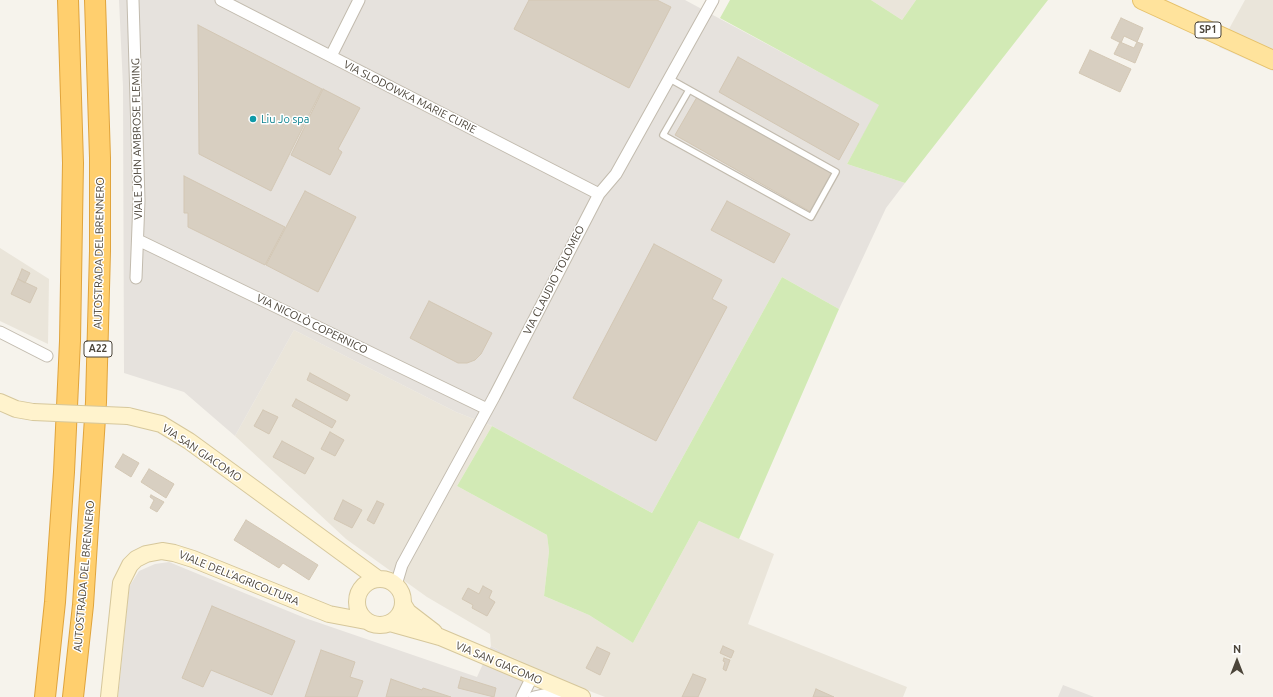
<!DOCTYPE html>
<html>
<head>
<meta charset="utf-8">
<style>
  body { margin:0 }
  #map { position:relative; width:1273px; height:697px; overflow:hidden; background:#f6f3ec; font-family:Ubuntu,sans-serif }
  canvas { display:block }
  .north { position:absolute; left:1217px; top:641px; width:40px; height:40px; -webkit-text-stroke:3px #fff; paint-order:stroke; rotate:0deg; font-size:11px; font-weight:700; line-height:16px; text-align:center; color:#4b4439 }
  .north::after { content:''; display:block; margin:auto; width:14px; height:18px; background:#4b4439; clip-path:polygon(50% 0,100% 100%,50% 72%,0 100%) }
</style>
</head>
<body>
<div id="map">
<canvas width="1273" height="697"></canvas>
<div class="north">N</div>
</div>
<script>
const g = document.querySelector('canvas').getContext('2d');
g.lineJoin = 'round';
function paint(path, color) {
  g.fillStyle = color;
  g.fill(path, 'evenodd');
}
function poly(rows) {
  const path = new Path2D();
  for (const r of rows) {
    if (r.length === 3) {
      path.moveTo(r[0] + r[2], r[1]);
      path.arc(r[0], r[1], r[2], 0, 2 * Math.PI);
      continue;
    }
    path.moveTo(r[0], r[1]);
    for (let i = 2; i < r.length; i += 2) path.lineTo(r[i], r[i + 1]);
  }
  return path;
}
function stroke(path, color, width, dash) {
  g.strokeStyle = color;
  g.lineWidth = width;
  g.lineCap = dash ? 'butt' : 'round';
  g.setLineDash(dash || []);
  g.stroke(path);
}
function drawText(font, color, halo, rows, align = 'center') {
  g.font = font + ' Ubuntu,sans-serif';
  g.lineWidth = 3;
  g.setLineDash([]);
  g.textBaseline = 'middle';
  g.strokeStyle = halo;
  g.fillStyle = color;
  for (const [text, x, y, turn = 0] of rows) {
    g.save();
    g.translate(x, y);
    g.rotate((+turn || 0) * Math.PI / 180);
    g.textAlign = isNaN(turn) ? turn : align;
    if (halo) g.strokeText(text, 0, 0);
    g.fillText(text, 0, 0);
    g.restore();
  }
}
paint(poly([
  [871,0,916,0,902,20],
  [1245,0,1273,0,1273,71,1219,47],
  [0,248,49,279,48,344,0,321],
  [294,330,456,412,492,426,457,486,547,535,549,551,544,596,589,615,633,643,699,521,774,554,748,624,907,687,903,697,605,697,540,672,491,646,490,634,427,597,346,539,235,436]
]), '#eae5da');
paint(poly([
  [119,0,685,0,880,105,847,164,905,183,886,208,839,309,782,277,652,513,492,426,456,412,294,330,235,436,184,392,124,373,123,87],
  [169,562,305,618,477,677,491,646,540,672,528,697,118,697,129,587,139,571,155,564],
  [1063,685,1094,697,1058,697]
]), '#e6e2dd');
paint(poly([
  [730,0,871,0,902,20,916,0,1048,0,905,183,847,164,879,105,720,18],
  [782,277,839,309,739,539,699,521,633,643,589,615,544,596,549,551,547,535,457,486,492,426,652,513]
]), '#d2eab5');
const building = poly([
  [529,0,657,0,671,7,629,88,514,29,529,0],
  [1121,18,1143,28,1137,42,1124,36,1121,43,1111,38,1121,18],
  [198,25,322,89,271,191,199,154,198,25],
  [1120,42,1134,48,1137,42,1143,44,1135,63,1114,54,1120,42],
  [1090,50,1131,69,1120,92,1079,73,1090,50],
  [738,57,859,124,839,160,719,92,738,57],
  [323,89,360,108,338,149,342,152,330,175,291,155,323,89],
  [697,97,832,173,811,212,675,135,697,97],
  [184,176,285,227,265,265,188,227,188,213,184,213,184,176],
  [305,191,356,217,318,292,266,265,305,191],
  [727,201,790,234,774,263,711,230,727,201],
  [654,244,722,280,712,299,727,307,656,441,573,398,654,244],
  [22,269,30,273,25,283,18,279,22,269],
  [18,279,37,288,30,303,11,294,18,279],
  [429,301,492,333,481,354,475,360,467,363,458,363,410,338,429,301],
  [310,373,350,395,347,401,307,380,310,373],
  [296,399,336,421,332,428,292,406,296,399],
  [263,410,278,417,269,434,254,426,263,410],
  [330,432,344,440,335,456,321,449,330,432],
  [282,441,314,458,305,474,273,457,282,441],
  [123,454,139,463,131,477,115,467,123,454],
  [149,469,174,484,166,498,141,482,149,469],
  [151,495,164,502,157,512,150,508,154,500,150,497,151,495],
  [343,500,362,510,352,528,334,519,343,500],
  [377,501,384,504,374,524,367,520,377,501],
  [246,520,318,565,309,580,283,563,279,568,234,540,246,520],
  [483,586,492,591,489,598,495,602,487,616,472,608,473,605,462,599,468,588,479,594,483,586],
  [212,606,295,641,272,695,211,670,203,687,182,678,212,606],
  [723,646,734,651,731,658,720,653,723,646],
  [597,647,610,653,600,675,586,668,597,647],
  [321,650,355,662,350,677,363,681,357,697,305,697,321,650],
  [724,658,730,660,726,671,723,669,725,662,723,661,724,658],
  [693,674,706,679,698,697,682,697,693,674],
  [461,677,496,688,494,697,458,688,461,677],
  [391,679,422,690,423,688,451,697,386,697,391,679],
  [816,689,834,697,813,697,816,689]
]);
paint(building, '#d8cfc1');
stroke(building, '#d3c7b4', 1);
const lane = poly([
  [670,79,836,172,811,217,663,135,689,90]
]);
const street = poly([
  [133,0,139,200,136,278],
  [221,0,599,194],
  [331,56,359,0],
  [138,240,487,409],
  [0,332,47,356],
  [396,585,402,565,494,397,599,194,616,174,713,0],
  [522,697,532,677],
  [534,697,552,693,567,693]
]);
const secondary = poly([
  [0,402,16,409,33,412],
  [128,416,161,424,189,441,378,579],
  [380,602,23],
  [403,604,408,612,434,632],
  [390,623,440,637,582,697],
  [109,697,121,583,130,565,136,559,146,554,162,551,174,553,193,559,329,614,366,621]
]);
const primary = poly([
  [1142,0,1273,60]
]);
const highway = poly([
  [45,697,55,602,64,472,70,341,73,163,68,0],
  [73,697,83,605,96,402,100,251,100,158,95,0]
]);
stroke(lane, '#c2bbae', 8);
stroke(street, '#c2bbae', 13);
stroke(secondary, '#d6c79b', 18);
stroke(primary, '#e6c16a', 20);
stroke(highway, '#e0a43c', 22);
stroke(lane, '#fff', 5.5);
stroke(street, '#fff', 11);
stroke(secondary, '#fff3cd', 16);
stroke(primary, '#ffe39c', 18);
stroke(highway, '#ffcf6e', 20);
const secondaryBridge = poly([
  [33,412,128,416]
]);
stroke(secondaryBridge, '#d6c79b', 18, []);
stroke(secondaryBridge, '#fff3cd', 16);
for (const [x, y, r, color] of [
  [253,119,4,"#0f9aa8"]
]) {
  const dot = new Path2D();
  dot.arc(x, y, r, 0, 2 * Math.PI);
  g.fillStyle = color;
  g.fill(dot);
  stroke(dot, '#fff', 1.5);
}
for (const [x, y, w] of [
  [1208,30,26],
  [98,349,28]
]) {
  const box = new Path2D();
  box.roundRect(x - w / 2, y - 8, w, 16, 3);
  g.fillStyle = '#fff';
  g.fill(box);
  stroke(box, '#4b4439', 1);
}
drawText('bold 10px', '#4b4439', null, [
  ["SP1",1208,30],
  ["A22",98,349]
]);
drawText('11px', '#4b4439', '#fff', [
  ["VIA SLODOWKA MARIE CURIE",410,97,27],
  ["VIALE JOHN AMBROSE FLEMING",137,139,-91],
  ["AUTOSTRADA DEL BRENNERO",99,253,-89],
  ["VIA CLAUDIO TOLOMEO",554,280,-63],
  ["VIA NICOLÒ COPERNICO",312,324,26],
  ["VIA SAN GIACOMO",202,453,34],
  ["AUTOSTRADA DEL BRENNERO",84,576,-85],
  ["VIALE DELL'AGRICOLTURA",239,578,22],
  ["VIA SAN GIACOMO",499,663,23]
]);
drawText('11px', '#0d838f', '#fff', [
  ["Liu Jo spa",261,119]
], 'left');
</script>
</body>
</html>
